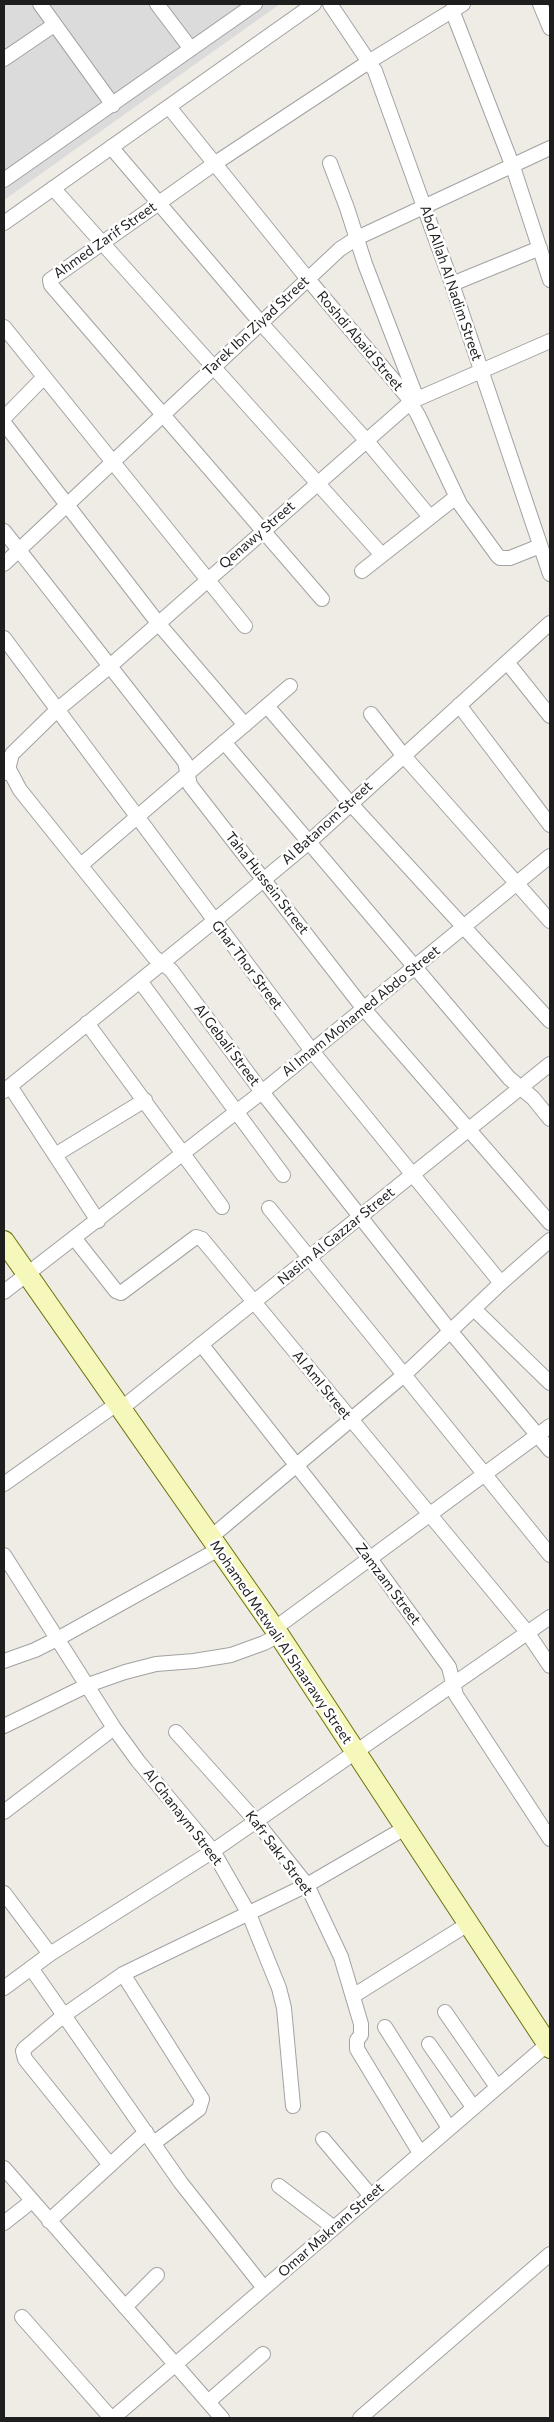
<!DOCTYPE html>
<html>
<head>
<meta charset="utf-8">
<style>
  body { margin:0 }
  #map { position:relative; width:554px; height:2422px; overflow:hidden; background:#efebe5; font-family:Commissioner,sans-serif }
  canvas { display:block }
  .frame { position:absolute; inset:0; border:5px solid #1e1e1e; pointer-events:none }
</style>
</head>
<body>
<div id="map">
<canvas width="554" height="2422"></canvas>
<div class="frame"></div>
</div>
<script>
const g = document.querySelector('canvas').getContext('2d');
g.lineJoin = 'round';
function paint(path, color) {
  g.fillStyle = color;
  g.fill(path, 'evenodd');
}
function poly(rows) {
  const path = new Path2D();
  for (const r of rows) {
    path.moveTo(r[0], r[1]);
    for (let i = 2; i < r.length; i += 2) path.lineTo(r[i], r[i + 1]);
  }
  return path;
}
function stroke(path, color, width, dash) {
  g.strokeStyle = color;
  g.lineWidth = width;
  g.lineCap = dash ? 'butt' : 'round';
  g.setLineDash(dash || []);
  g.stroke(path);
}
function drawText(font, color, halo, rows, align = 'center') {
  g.font = font + ' Commissioner,sans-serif';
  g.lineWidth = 5;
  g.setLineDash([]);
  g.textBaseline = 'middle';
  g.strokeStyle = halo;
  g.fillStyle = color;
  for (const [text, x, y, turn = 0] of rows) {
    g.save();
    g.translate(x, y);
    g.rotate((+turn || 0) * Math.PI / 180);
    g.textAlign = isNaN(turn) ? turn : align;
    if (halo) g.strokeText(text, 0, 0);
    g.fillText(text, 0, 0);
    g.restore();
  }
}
paint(poly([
  [4,4,280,4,4,200]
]), '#dcdbdc');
const street = poly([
  [40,4,113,105],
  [157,4,191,49],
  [330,4,375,71,452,284,550,574],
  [540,4,550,28],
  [452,10,513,167,550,280],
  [4,59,54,25],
  [169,107,307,278,406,395,418,415,460,504,497,555,500,558,510,558,540,546],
  [111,147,260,322,366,440,430,517],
  [330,163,347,208,365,264,417,399],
  [4,180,255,4],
  [53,188,382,555],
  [4,223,314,4],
  [452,284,540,248],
  [4,327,245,626],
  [4,418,44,377],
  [4,423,158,623,245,725],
  [4,531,185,762,190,785,364,1009,550,1223],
  [4,564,340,249,357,238,550,148],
  [362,571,456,497],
  [322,599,51,285,50,280,214,164,370,61,463,4],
  [4,638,312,1051,501,1283],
  [507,662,550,716],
  [459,705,550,825],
  [267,706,350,803,550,1021],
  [371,714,403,755,550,921],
  [224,742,509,1078,533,1098,550,1119],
  [4,760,20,790,154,957,171,970,262,1092,451,1332,550,1450],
  [7,773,12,754,57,710,110,666,405,407,417,399,550,341],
  [81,865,290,686],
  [140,981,283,1175],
  [87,1023,222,1207],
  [10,1086,98,1221],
  [4,1091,214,921,309,842,550,623],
  [55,1155,145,1100],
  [269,1208,550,1555],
  [75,1239,116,1291,121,1293,196,1237,202,1239,527,1632,550,1666],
  [4,1292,262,1092,550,856],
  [474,1309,550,1383],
  [201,1344,371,1560,449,1667,456,1695,550,1839],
  [122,1408,550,1064],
  [4,1484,118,1403],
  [211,1537,404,1375,501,1283,550,1240],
  [4,1555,114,1728,138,1761,213,1851,249,1914,279,1988,284,2008,293,2106],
  [274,1629,550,1426],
  [4,1661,35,1650,59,1638,219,1549],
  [4,1726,88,1685,125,1672,156,1664,194,1661,231,1655,264,1643,279,1635],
  [176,1732,255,1820,307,1885,341,1957,361,2024,361,2035,357,2040,357,2049,420,2153],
  [4,1812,114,1728],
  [4,1893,50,1954],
  [31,1968,181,2183,264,2288],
  [123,1974,202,2099,199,2109,154,2143],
  [4,1988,50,1954,213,1851,550,1617],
  [353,1996,468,1924],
  [445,2012,497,2087],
  [385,2027,449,2128],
  [429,2044,473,2107],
  [323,2139,371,2196],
  [110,2165,25,2059,23,2051,25,2048,63,2016,123,1974,307,1885,405,1828],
  [4,2168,222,2418],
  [279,2186,333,2227],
  [49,2221,146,2132],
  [4,2223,32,2201],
  [125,2307,157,2275],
  [22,2317,111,2418],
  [208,2402,263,2354],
  [113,2418,550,2042],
  [360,2418,550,2254]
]);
const secondary = poly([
  [4,1241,279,1635,550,2048]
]);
stroke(street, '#a2a2a2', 16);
stroke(secondary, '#6a710a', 22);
stroke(street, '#fff', 14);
stroke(secondary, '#f6f7bb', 20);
drawText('14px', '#1e1e1e', '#fff', [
  ["Ahmed Zarif Street",105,240,-35],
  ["Abd Allah Al Nadim Street",451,283,71],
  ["Tarek Ibn Ziyad Street",256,326,-43],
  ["Roshdi Abaid Street",360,341,50],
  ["Qenawy Street",257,535,-41],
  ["Al Batanom Street",327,823,-42],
  ["Taha Hussein Street",267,883,52],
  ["Ghar Thor Street",247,965,53],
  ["Al Imam Mohamed Abdo Street",361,1011,-39],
  ["Al Gebali Street",227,1045,53],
  ["Nasim Al Gazzar Street",336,1236,-39],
  ["Al Aml Street",322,1385,51],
  ["Zamzam Street",388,1584,53],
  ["Mohamed Metwali Al Shaarawy Street",281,1642,56],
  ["Al Ghanaym Street",183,1817,52],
  ["Kafr Sakr Street",279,1853,53],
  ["Omar Makram Street",331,2230,-41]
]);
</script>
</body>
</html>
